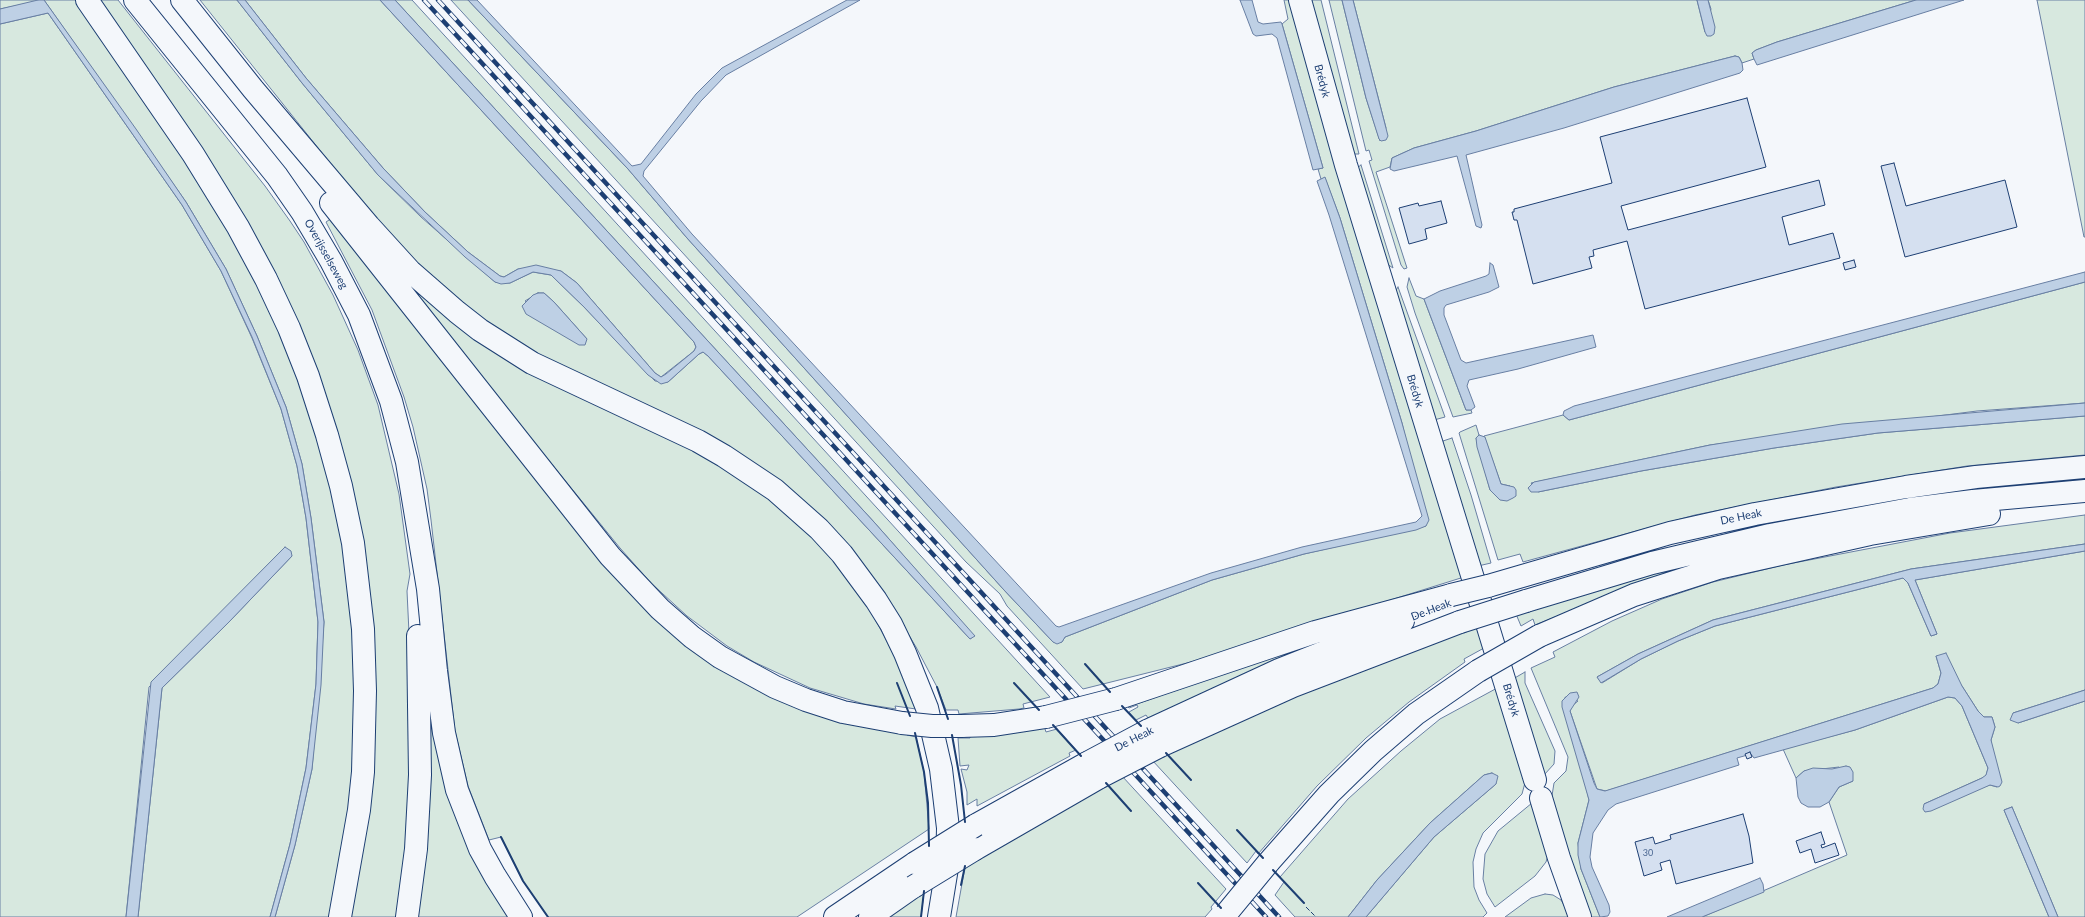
<!DOCTYPE html>
<html>
<head>
<meta charset="utf-8">
<style>
  body { margin:0 }
  canvas { display:block; background:#f4f7fb }
</style>
</head>
<body>
<canvas width="2085" height="917"></canvas>
<script>
const g = document.querySelector('canvas').getContext('2d');
g.lineJoin = 'round';
function paint(path, color) {
  g.fillStyle = color;
  g.fill(path, 'evenodd');
}
function poly(rows) {
  const path = new Path2D();
  for (const r of rows) {
    path.moveTo(r[0], r[1]);
    for (let i = 2; i < r.length; i += 2) path.lineTo(r[i], r[i + 1]);
  }
  return path;
}
function stroke(path, color, width, dash) {
  g.strokeStyle = color;
  g.lineWidth = width;
  g.lineCap = dash ? 'butt' : 'round';
  g.setLineDash(dash || []);
  g.stroke(path);
}
function drawText(font, color, halo, rows, align = 'center') {
  g.font = font + ' Lato,sans-serif';
  g.lineWidth = 3;
  g.setLineDash([]);
  g.textBaseline = 'middle';
  g.strokeStyle = halo;
  g.fillStyle = color;
  for (const [text, x, y, turn = 0] of rows) {
    g.save();
    g.translate(x, y);
    g.rotate((+turn || 0) * Math.PI / 180);
    g.textAlign = isNaN(turn) ? turn : align;
    if (halo) g.strokeText(text, 0, 0);
    g.fillText(text, 0, 0);
    g.restore();
  }
}
const green = poly([
  [0,0,38,0,39,1,0,9,0,0],
  [44,0,76,0,185,159,244,258,280,332,312,419,331,488,343,545,350,590,355,662,355,736,349,809,330,917,275,917,295,845,312,769,324,622,311,518,302,464,286,407,257,336,226,269,186,202,44,0],
  [96,0,118,0,265,186,290,221,304,242,333,295,358,350,378,405,399,494,410,574,407,591,411,675,410,775,406,848,398,917,348,917,373,691,315,373,96,0],
  [200,0,237,0,302,83,378,175,421,217,495,282,510,283,533,272,551,275,584,307,655,381,668,382,699,354,703,352,708,356,970,639,974,636,874,522,395,0,412,0,1050,697,1023,704,1024,708,1019,709,959,714,958,710,946,710,937,687,916,647,884,594,827,522,537,354,486,322,463,304,418,264,397,242,346,183,200,0],
  [538,293,544,293,554,302,587,339,525,301,538,293],
  [245,0,380,0,694,342,696,347,694,351,661,377,655,373,577,283,561,271,518,269,504,277,500,276,468,252,425,212,383,168,306,78,245,0],
  [451,0,468,0,628,169,687,238,1004,590,1053,642,1062,642,1065,637,1212,580,1304,554,1426,526,1402,423,1340,218,1325,178,1321,179,1318,169,1323,168,1282,24,1288,19,1284,0,1292,0,1464,577,1199,660,1083,689,1007,606,1000,594,966,562,451,0],
  [1310,0,1321,0,1359,154,1353,154,1310,0],
  [1329,0,1342,0,1366,98,1380,141,1386,128,1353,0,1697,0,1705,32,1711,9,1708,0,1916,0,1777,42,1756,50,1752,53,1754,59,1742,63,1739,57,1735,56,1614,87,1476,131,1414,148,1392,158,1390,167,1376,172,1407,268,1404,269,1401,265,1369,161,1372,160,1369,150,1366,151,1329,0],
  [2037,0,2085,0,2085,237,2084,237,2037,0],
  [48,13,182,205,221,271,252,338,281,409,297,466,306,518,318,622,316,684,306,768,290,844,270,917,138,917,162,688,229,622,292,556,285,547,149,687,126,917,0,917,0,24,48,13],
  [1361,165,1393,268,1387,264,1357,168,1361,165],
  [332,218,673,633,905,732,907,735,916,737,924,772,929,829,797,917,548,917,523,881,501,837,489,840,468,786,455,731,431,520,427,489,413,427,404,397,372,310,326,222,332,218],
  [397,271,527,372,693,450,719,465,769,498,812,537,834,561,867,605,896,657,916,709,895,706,896,709,864,704,810,688,754,662,727,646,687,616,651,583,620,548,410,290,397,271],
  [1409,278,1416,296,1424,299,1466,410,1471,410,1472,413,1453,417,1415,313,1407,287,1409,278],
  [2085,282,2085,403,1977,411,1710,445,1531,483,1538,492,1641,471,1774,448,1878,433,2085,416,2085,455,1967,466,1836,487,1695,515,1523,562,1520,554,1498,560,1459,433,1460,432,1476,425,1479,435,1476,438,1490,490,1510,486,1501,484,1484,436,1563,415,1569,420,2085,282],
  [1398,287,1445,417,1434,420,1395,292,1398,287],
  [1452,438,1471,495,1491,563,1478,566,1442,445,1443,441,1452,438],
  [2085,515,2085,544,1911,569,1713,620,1638,654,1597,677,1602,683,1641,659,1678,641,1715,626,1903,578,1908,583,1931,636,1937,634,1915,580,2085,551,2085,690,2013,713,2018,723,2085,701,2085,917,2058,917,2012,807,2004,810,2049,917,1702,917,1847,855,1829,802,1839,787,1853,781,1839,767,1804,771,1796,778,1783,749,1855,730,1948,697,1955,698,1962,706,1988,768,1986,776,1982,778,1924,804,1990,785,1997,787,1991,740,1995,727,1992,717,1984,717,1978,711,1962,686,1936,656,1941,673,1938,684,1933,688,1606,791,1597,789,1570,711,1572,706,1578,701,1565,697,1589,800,1578,843,1581,869,1600,917,1589,917,1551,802,1554,783,1566,771,1568,757,1531,668,1555,657,1553,652,1612,621,1662,599,1713,582,1783,565,1950,533,2085,515],
  [1753,548,1641,583,1535,625,1533,619,1521,626,1516,614,1549,599,1753,548],
  [1478,626,1484,648,1464,659,1465,662,1409,702,1366,738,1317,786,1258,854,1256,851,1247,863,1152,760,1214,727,1478,626],
  [1342,634,1150,721,1146,715,1136,720,1129,712,1138,707,1137,705,1129,708,1128,707,1250,664,1342,634],
  [1525,672,1525,683,1555,751,1554,764,1544,775,1513,679,1525,672],
  [1499,687,1526,779,1522,794,1483,833,1476,849,1473,862,1474,887,1479,900,1487,913,1483,917,1366,917,1434,837,1496,784,1492,773,1484,775,1430,823,1377,880,1348,917,1295,917,1275,895,1284,882,1280,877,1348,799,1401,751,1440,719,1499,687],
  [430,706,447,793,458,823,486,881,508,917,416,917,430,706],
  [1044,726,1046,732,1057,729,1076,750,1069,753,1070,756,977,806,977,799,967,805,967,792,961,769,967,770,969,765,960,766,958,738,970,738,970,735,1044,726],
  [1122,776,1226,889,1211,907,1212,909,1205,917,956,917,965,867,1122,776],
  [1532,803,1548,855,1546,862,1535,876,1495,907,1487,894,1483,879,1485,854,1498,831,1532,803],
  [924,892,921,917,881,917,924,892],
  [1545,894,1553,895,1561,900,1571,917,1505,917,1531,898,1545,894]
]);
paint(green, '#d7e8df');
stroke(green, '#687fa3', 1);
const water = poly([
  [38,0,44,0,136,129,186,202,226,269,257,336,286,407,302,464,311,518,324,622,321,685,312,769,295,845,275,917,270,917,290,844,306,768,316,684,318,622,306,518,297,466,281,409,252,337,221,271,182,205,48,13,0,24,0,9,38,0],
  [237,0,245,0,306,78,383,168,425,212,468,252,500,276,504,277,518,269,536,265,561,271,577,283,655,373,661,377,666,374,694,351,696,347,694,342,380,0,395,0,874,522,975,636,970,639,708,356,703,352,699,354,668,382,661,384,648,375,584,307,551,275,533,272,510,283,501,284,495,282,465,257,378,175,302,83,237,0],
  [468,0,477,0,632,166,641,164,696,94,722,68,847,0,860,0,726,75,701,101,644,171,643,176,692,234,1056,626,1059,627,1211,573,1302,547,1416,522,1422,516,1329,215,1317,181,1325,177,1340,218,1402,423,1429,520,1426,526,1416,530,1304,554,1212,580,1065,637,1062,642,1057,644,1053,642,1004,590,687,238,628,169,468,0],
  [1240,0,1252,0,1258,22,1263,24,1281,22,1282,24,1323,168,1313,170,1277,38,1272,34,1256,36,1253,34,1240,0],
  [1342,0,1353,0,1388,136,1386,140,1381,141,1379,139,1366,98,1342,0],
  [1697,0,1708,0,1715,27,1714,34,1711,36,1707,36,1705,32,1697,0],
  [1916,0,1964,0,1757,65,1754,59,1752,53,1756,50,1777,42,1916,0],
  [1735,56,1739,57,1742,63,1743,70,1740,73,1564,128,1466,155,1482,225,1481,228,1476,226,1457,156,1394,171,1390,169,1392,158,1414,148,1476,131,1614,87,1735,56],
  [1490,263,1493,265,1499,287,1489,292,1446,305,1444,308,1444,315,1461,360,1466,363,1593,335,1596,347,1518,369,1469,380,1467,386,1475,407,1471,410,1466,410,1424,299,1440,291,1486,276,1489,274,1490,263],
  [2085,272,2085,282,1569,420,1563,415,1564,411,1574,406,2085,272],
  [538,293,544,293,554,302,587,339,585,345,579,345,526,314,522,306,533,295,538,293],
  [2085,403,2085,416,1878,433,1774,448,1641,471,1538,492,1531,492,1528,488,1534,482,1710,445,1842,424,2085,403],
  [1479,435,1485,437,1501,484,1514,487,1516,490,1516,496,1513,498,1507,501,1500,500,1490,490,1477,447,1476,438,1479,435],
  [2085,544,2085,551,1915,580,1937,634,1931,636,1908,583,1903,578,1715,626,1678,641,1641,659,1601,683,1597,677,1638,654,1713,620,1911,569,2085,544],
  [285,547,291,551,292,556,229,622,162,688,138,917,126,917,151,682,285,547],
  [1946,653,1962,686,1978,711,1984,717,1992,717,1995,727,1991,740,2002,782,2000,786,1998,787,1990,785,1931,811,1925,812,1923,809,1924,804,1982,778,1986,775,1988,768,1962,706,1955,698,1948,697,1855,730,1754,758,1751,754,1737,758,1739,765,1616,804,1608,810,1593,833,1590,857,1592,867,1609,905,1610,912,1608,916,1600,917,1581,869,1578,855,1578,843,1589,800,1562,707,1562,701,1570,693,1577,692,1579,697,1570,711,1594,783,1597,789,1605,791,1933,688,1938,684,1941,673,1936,656,1946,653],
  [2085,690,2085,701,2018,723,2010,720,2013,713,2085,690],
  [1846,766,1850,767,1853,772,1853,781,1839,787,1829,802,1820,807,1808,807,1801,803,1798,797,1796,778,1804,771,1813,768,1832,769,1846,766],
  [1492,773,1498,776,1496,784,1434,837,1366,917,1348,917,1377,880,1430,823,1484,775,1492,773],
  [2012,807,2031,852,2058,917,2049,917,2004,810,2012,807],
  [1760,878,1763,884,1764,892,1702,917,1667,917,1760,878]
]);
paint(water, '#bed0e5');
stroke(water, '#687fa3', 1);
const building = poly([
  [1747,98,1766,167,1621,206,1628,230,1819,180,1825,205,1782,217,1789,245,1833,233,1840,258,1645,309,1627,241,1593,250,1594,256,1589,257,1592,268,1533,284,1517,220,1514,220,1512,212,1514,212,1514,209,1612,183,1600,137,1747,98],
  [1894,163,1906,206,2005,180,2017,227,1905,257,1881,166,1894,163],
  [1441,201,1447,223,1425,229,1427,239,1409,244,1399,208,1418,203,1419,206,1441,201],
  [1854,260,1856,267,1845,270,1843,263,1854,260],
  [1750,752,1752,757,1747,759,1745,754,1750,752],
  [1743,814,1749,836,1753,863,1676,884,1670,860,1660,863,1662,870,1644,876,1635,842,1653,837,1655,844,1671,839,1670,835,1743,814],
  [1821,832,1825,844,1821,845,1822,848,1835,843,1839,855,1815,863,1811,849,1800,853,1796,841,1821,832]
]);
paint(building, '#d5e0f0');
stroke(building, '#1d3f73', 1);
const secondary = poly([
  [1300,0,1346,165,1535,780],
  [1541,798,1559,858,1580,917]
]);
const highway = poly([
  [87,0,193,154,238,227,266,279,289,328,308,376,327,435,341,486,353,543,363,629,365,691,363,772,359,810,340,917],
  [135,0,277,176,302,212,331,261,359,315,391,401,407,462,428,589,436,671,444,733,457,790,480,849,495,876,521,917],
  [182,0,253,89,369,226,410,271,457,312,480,330,532,363,698,441,724,456,775,490,819,529,842,554,876,600,891,624,905,653,927,708,941,769,948,828,947,868,939,917],
  [331,203,610,556,660,609,692,637,720,657,775,687,806,700,843,712,902,723],
  [1488,586,1670,533,1755,514,1906,487,1976,477,2085,467],
  [1526,601,1652,563,1770,535,1910,509,1973,501,2085,491],
  [1539,636,1634,595,1718,568,1870,534,1989,514],
  [1116,699,1315,632,1451,595],
  [961,726,994,725,1046,717],
  [1147,731,1279,670,1403,621],
  [1160,746,1293,686,1460,622],
  [976,825,1087,763],
  [975,849,1100,777],
  [1268,863,1329,794,1373,751,1416,714,1478,671],
  [407,917,416,849,420,775,418,636],
  [835,917,915,863],
  [870,917,913,887]
]);
stroke(secondary, '#1d3f73', 24);
stroke(highway, '#1d3f73', 24);
stroke(secondary, '#f4f7fb', 22);
stroke(highway, '#f4f7fb', 22);
const rail = poly([
  [424,0,1266,917],
  [438,0,1279,917]
]);
stroke(rail, '#1d3f73', 4.5);
stroke(rail, '#f4f7fb', 3, [9]);
const highwayBridge = poly([
  [1451,595,1488,586],
  [1460,622,1526,601],
  [1478,671,1539,636],
  [1046,717,1116,699],
  [902,723,932,726,961,726],
  [1087,763,1147,731],
  [1100,777,1160,746],
  [915,863,976,825],
  [913,887,975,849],
  [1226,914,1268,863]
]);
stroke(highwayBridge, '#1d3f73', 24, []);
stroke(highwayBridge, '#f4f7fb', 22);
stroke(poly([
  [1306,907,1316,917]
]), '#1d3f73', 1, [5, 2]);
stroke(poly([
  [1085,664,1110,692],
  [897,683,910,716],
  [1014,683,1039,710],
  [937,687,948,719],
  [1122,706,1141,726],
  [1053,725,1081,756],
  [915,733,924,772,928,803,929,846],
  [952,735,961,785,965,822],
  [1166,753,1191,780],
  [1106,783,1131,811],
  [1237,830,1263,858],
  [501,837,523,881,548,917],
  [1273,870,1304,903],
  [1198,883,1221,908],
  [961,885,965,866],
  [921,917,924,891]
]), '#1d3f73', 2);
drawText('9px', '#4b6792', null, [
  ["30",1648,853]
]);
drawText('11px', '#1d3f73', '#f4f7fb', [
  ["Brédyk",1322,81,75],
  ["Overijsselseweg",326,254,61],
  ["Brédyk",1415,391,73],
  ["De Heak",1741,517,-12],
  ["De Heak",1431,610,-21],
  ["Brédyk",1511,700,73],
  ["De Heak",1134,739,-27]
]);
</script>
</body>
</html>
